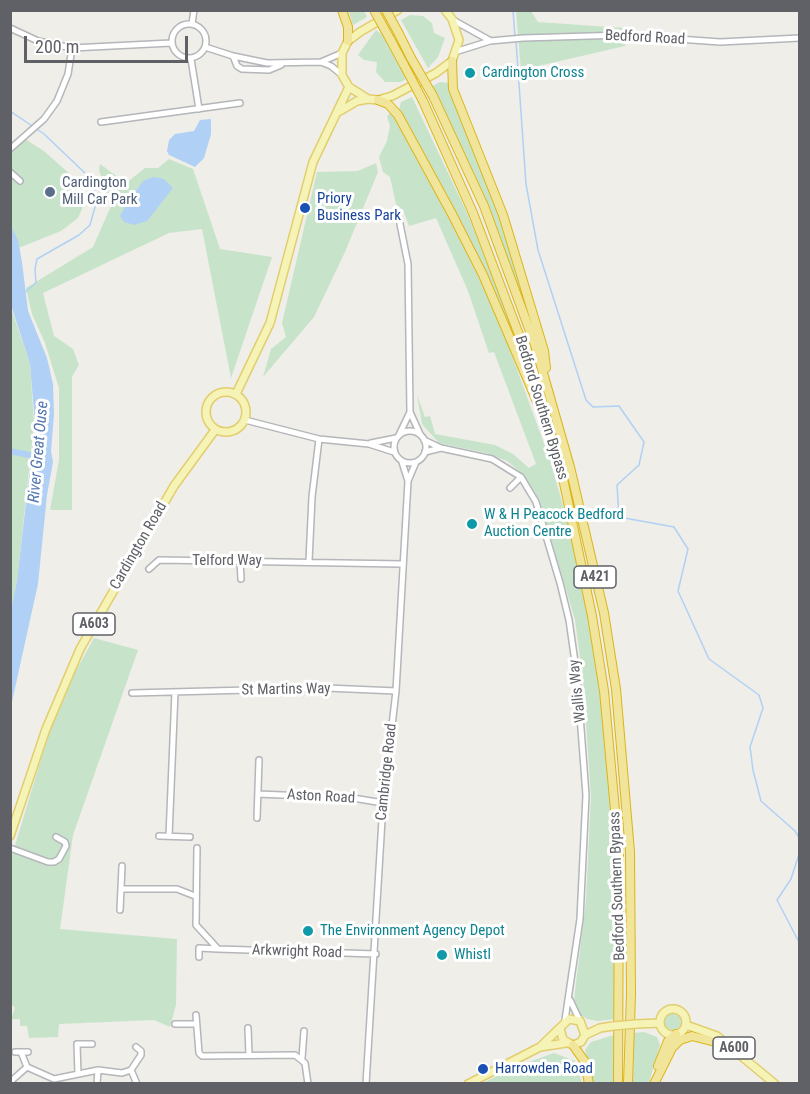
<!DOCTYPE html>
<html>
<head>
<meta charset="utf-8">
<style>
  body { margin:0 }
  #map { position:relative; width:810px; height:1094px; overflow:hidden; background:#efeee8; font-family:"Roboto Condensed",sans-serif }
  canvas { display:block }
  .frame { position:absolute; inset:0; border:12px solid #5f6166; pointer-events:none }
  .scale { position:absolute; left:24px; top:36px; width:164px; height:27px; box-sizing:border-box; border:3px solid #5f6166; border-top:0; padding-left:8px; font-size:18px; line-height:21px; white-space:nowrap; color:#5f6166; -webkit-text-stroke:4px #fff; paint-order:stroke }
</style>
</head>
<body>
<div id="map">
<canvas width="810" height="1094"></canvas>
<div class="frame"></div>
<div class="scale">200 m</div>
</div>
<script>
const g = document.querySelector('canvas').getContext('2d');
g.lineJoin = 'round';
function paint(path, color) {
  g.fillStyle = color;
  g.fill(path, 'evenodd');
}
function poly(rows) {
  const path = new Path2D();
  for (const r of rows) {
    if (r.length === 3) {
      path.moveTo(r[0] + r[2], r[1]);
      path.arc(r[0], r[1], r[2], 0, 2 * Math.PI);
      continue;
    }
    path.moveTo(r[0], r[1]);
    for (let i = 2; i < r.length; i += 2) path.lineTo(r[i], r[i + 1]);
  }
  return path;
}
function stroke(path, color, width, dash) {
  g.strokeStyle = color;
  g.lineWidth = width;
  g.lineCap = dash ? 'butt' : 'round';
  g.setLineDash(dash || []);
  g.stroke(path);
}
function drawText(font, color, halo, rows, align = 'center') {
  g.font = font + ' "Roboto Condensed",sans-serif';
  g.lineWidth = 6;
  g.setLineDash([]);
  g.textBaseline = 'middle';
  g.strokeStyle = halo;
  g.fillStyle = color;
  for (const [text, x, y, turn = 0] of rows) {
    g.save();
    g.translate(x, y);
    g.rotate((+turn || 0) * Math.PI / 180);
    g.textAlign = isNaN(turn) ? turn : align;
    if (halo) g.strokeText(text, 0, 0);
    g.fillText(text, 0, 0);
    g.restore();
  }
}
paint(poly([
  [349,11,364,11,367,17,353,25],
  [516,11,531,11,538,22,625,28,625,46,521,70],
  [410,15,423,16,432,23,434,33,445,38,438,57,428,68,401,20],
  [376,30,384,36,406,79,401,82,385,82,376,72,377,62,364,60,358,55],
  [440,82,450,83,488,184,529,311,526,312,431,87],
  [412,97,468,215,524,357,521,358,450,200,399,109,401,102],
  [390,113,397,120,449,216,499,320,550,460,571,534,589,617,602,692,616,853,615,1019,598,1021,587,1019,578,1013,574,1000,586,900,591,796,583,679,575,620,540,501,524,475,507,461,486,453,439,443,422,424,417,395,425,417,430,416,435,434,495,445,513,454,529,468,536,464,494,352,489,353,468,291,436,218,409,226,403,210,396,204,390,177,383,172,379,157,387,141,390,126,387,116],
  [21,136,45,152,80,183,86,200,78,218,61,231,11,251,11,145],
  [169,159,193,169,220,249,272,257,231,378,202,229,169,233,43,293,54,336,73,349,79,365,72,377,72,510,50,510,59,460,59,388,45,343,32,314,26,288,93,247,111,206,99,170,100,164,126,183,145,168,158,168],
  [376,163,378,172,345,252,314,317,263,377,271,349,286,337,282,323,317,172,358,171],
  [10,305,30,364,34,424,17,581,11,610],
  [94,638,138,650,73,835,60,929,177,939,176,1005,170,1027,154,1020,59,1024,58,1037,29,1038,27,1026,20,1026,20,1019,11,1019,15,1008,10,1003,11,859,50,729,74,674],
  [673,1021,9],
  [644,1032,657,1037,660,1045,649,1083,633,1083,634,1033],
  [614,1035,614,1083,593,1083,585,1050,591,1042],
  [554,1053,575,1061,582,1083,483,1083,515,1067]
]), '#c7e4ca');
paint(poly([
  [211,119,211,134,204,158,195,167,169,155,167,151,169,140,175,134,194,131,200,120],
  [153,177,164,179,173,188,147,221,134,225,124,222,120,216,125,207,143,181],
  [11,226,18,240,22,262,28,311,47,358,53,384,54,414,51,451,53,462,47,495,38,584,11,706,11,610,17,581,35,424,30,364,11,305]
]), '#b1d0f6');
stroke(poly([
  [513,10,515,37],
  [516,41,526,184,538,250,586,400,593,407,619,406,644,442,639,465,617,485,619,517,674,527,688,549,678,591,709,659,759,695,763,708,750,747,753,770,761,801,795,831,800,839],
  [10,111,44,134,86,174,93,184,97,200,90,225,79,235,37,259,35,269,36,283,24,293],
  [800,851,791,879,777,900,800,944]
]), '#b1d0f6', 1.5);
stroke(poly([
  [10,451,39,457]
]), '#b1d0f6', 6);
const minor = poly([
  [453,20,489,40],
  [189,41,17],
  [192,24,194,10],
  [10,28,38,41,72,48,171,43],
  [205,47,233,56,267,63,321,62,331,66,342,75],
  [458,51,490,41,523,38,623,35,720,42,800,38],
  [233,56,237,66,242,69,269,70,281,65],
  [191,59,199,109],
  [321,62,342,53],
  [101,122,240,103],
  [10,149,44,119,57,101,68,74,72,48],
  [10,172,20,181],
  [399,219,408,264,410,412,420,434],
  [245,420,319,439,369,444,394,452],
  [410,447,16],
  [399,435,410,412],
  [424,440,441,448,492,459,521,477,536,502,560,583,569,620,577,676,586,795,580,919,565,1020],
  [371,443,396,438],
  [425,452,441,448],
  [408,481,416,462],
  [510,488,521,477],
  [240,561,241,579],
  [309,561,312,497,319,439],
  [149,569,159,560,402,564],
  [132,693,327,688,396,691],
  [258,794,353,798,383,803],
  [257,818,259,760],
  [159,836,190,837],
  [169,836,175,692],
  [10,848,48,862,54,862,59,859,66,846,65,842,56,837],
  [197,848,196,925,218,949,376,954],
  [121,889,177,889,195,896],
  [120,910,122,866],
  [199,957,199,948,218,949],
  [570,1000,580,1021],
  [196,1015,199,1053,202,1056,295,1055,305,1063,308,1084],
  [175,1024,196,1024],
  [248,1028,249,1055],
  [15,1052,28,1052],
  [21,1052,27,1067,54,1079,98,1070,122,1073,131,1070,141,1055,141,1051,136,1047],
  [302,1058,304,1031],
  [131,1070,137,1084],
  [78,1074,77,1044,92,1044],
  [10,1082,27,1067],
  [97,1084,98,1070],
  [366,1084,383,803,396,691,408,481,402,462]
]);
const major = poly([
  [398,10,360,32,348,41,342,53,342,75,349,87,368,99,378,100,392,96,436,73,452,61,459,40,452,19,445,10],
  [340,111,357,101,368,99],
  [226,412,20],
  [236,394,270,323,313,162,349,87],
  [10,836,46,729,80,649,174,486,215,430],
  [673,1022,13],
  [636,1024,660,1023],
  [686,1025,717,1036,775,1084],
  [560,1028,563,1040,573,1045,581,1042,585,1035,600,1028,613,1026],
  [540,1047,566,1043],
  [468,1084,540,1047,569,1019,580,1021,585,1035]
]);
const highway = poly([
  [342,10,348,27,348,41],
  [399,34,411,58],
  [390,39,404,65],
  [452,61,453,89,503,215,544,351,546,368],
  [433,96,484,206,535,345,570,467,604,613,616,689,630,852,631,994,628,1084],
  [378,100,388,104,398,115,452,214,483,275,541,411],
  [423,101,473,213,524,348,561,469,592,616,604,691,619,853,618,1084],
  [573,1045,585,1062,589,1084],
  [658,1066,668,1041,676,1034],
  [654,1084,672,1048,680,1040,692,1036,731,1046]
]);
stroke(minor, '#b4b6ba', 8);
stroke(major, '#e2ce6e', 10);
stroke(highway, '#dcb51a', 10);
stroke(minor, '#fff', 5);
stroke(major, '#f6f3b6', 7);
stroke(highway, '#f1e59c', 8);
const majorBridge = poly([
  [613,1026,636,1024]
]);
const highwayBridge = poly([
  [374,10,390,39],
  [386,10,399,34],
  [411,58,433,96],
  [404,65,423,101]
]);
stroke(majorBridge, '#e2ce6e', 10, []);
stroke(highwayBridge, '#dcb51a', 10, []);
stroke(majorBridge, '#f6f3b6', 7);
stroke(highwayBridge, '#f1e59c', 8);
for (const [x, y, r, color] of [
  [470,73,6,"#0f9aa8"],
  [50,192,6,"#5c6f8a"],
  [305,208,6,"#1a4fb4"],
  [472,524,6,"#0f9aa8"],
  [308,931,6,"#0f9aa8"],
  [442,955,6,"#0f9aa8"],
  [483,1069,6,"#1a4fb4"]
]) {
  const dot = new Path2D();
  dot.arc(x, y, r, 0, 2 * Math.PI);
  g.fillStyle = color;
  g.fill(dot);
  stroke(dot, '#fff', 2);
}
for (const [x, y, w] of [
  [595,577,42],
  [94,624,42],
  [734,1048,42]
]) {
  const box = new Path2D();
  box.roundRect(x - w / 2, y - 11, w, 22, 4.5);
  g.fillStyle = '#fff';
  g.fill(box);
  stroke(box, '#5f6166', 1.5);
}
drawText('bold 14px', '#5f6166', null, [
  ["A421",595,577],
  ["A603",94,624],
  ["A600",734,1048]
]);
drawText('15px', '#5f6166', '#fff', [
  ["Bedford Road",645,38,3],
  ["Bedford Southern Bypass",541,408,73],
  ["Cardington Road",139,546,-60],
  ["Telford Way",227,561],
  ["St Martins Way",286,690,-1],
  ["Wallis Way",578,691,-96],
  ["Cambridge Road",387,772,-84],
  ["Aston Road",321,797,3],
  ["Bedford Southern Bypass",618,886,-92],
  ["Arkwright Road",297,952,2]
]);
drawText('15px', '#0d838f', '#fff', [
  ["Cardington Cross",482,73],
  ["W & H Peacock Bedford",484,515],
  ["Auction Centre",484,532],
  ["The Environment Agency Depot",320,931],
  ["Whistl",454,955]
], 'left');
drawText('15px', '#4e5e75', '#fff', [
  ["Cardington",62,183],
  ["Mill Car Park",62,200]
], 'left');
drawText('15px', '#164399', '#fff', [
  ["Priory",317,199],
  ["Business Park",317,216],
  ["Harrowden Road",495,1069]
], 'left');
drawText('italic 16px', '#5375af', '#fff', [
  ["River Great Ouse",39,452,-85]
]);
</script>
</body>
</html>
